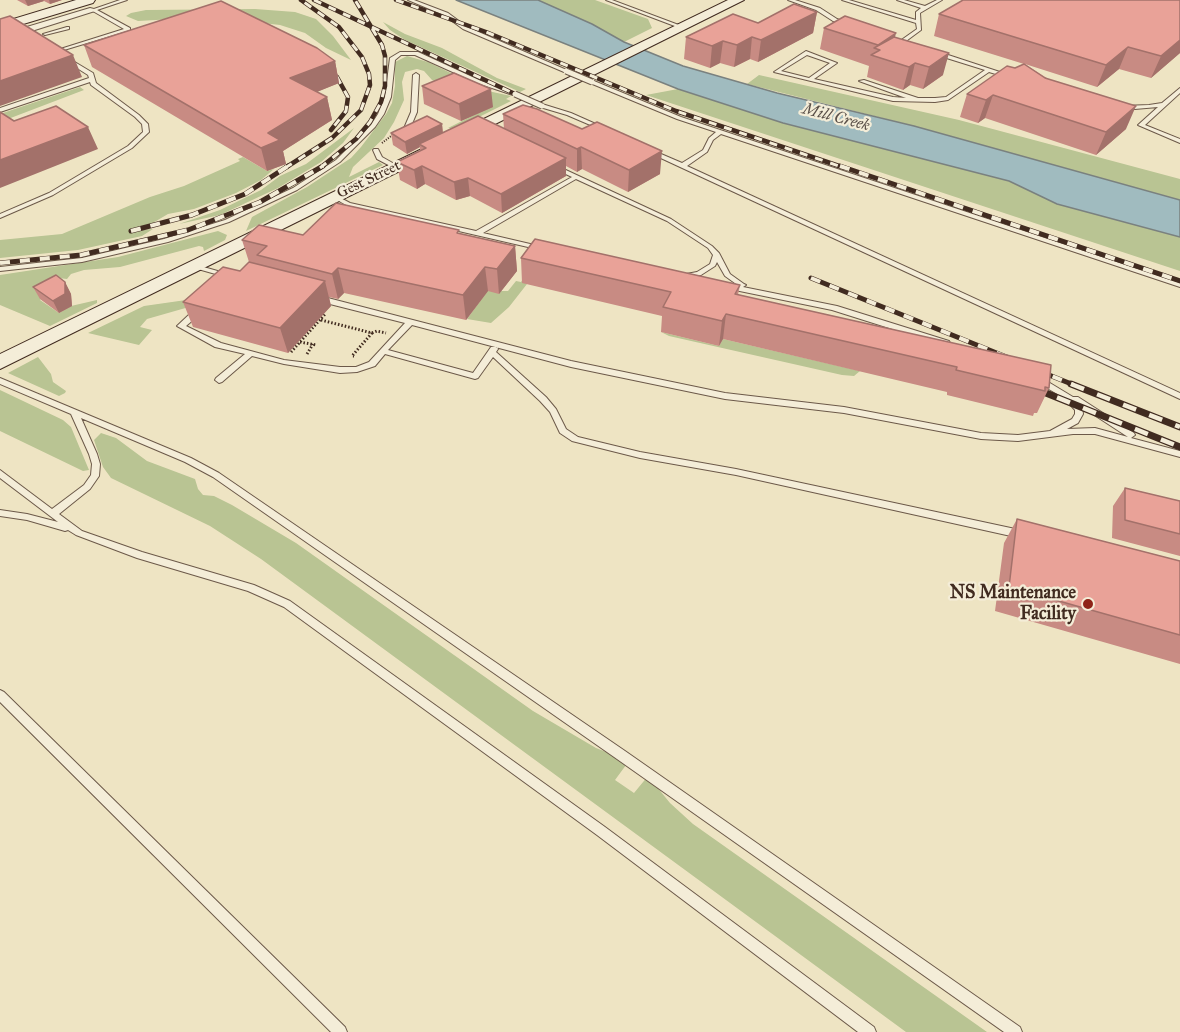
<!DOCTYPE html>
<html>
<head>
<meta charset="utf-8">
<style>
  body { margin:0 }
  canvas { display:block; background:#eee4c3 }
</style>
</head>
<body>
<canvas width="1180" height="1032"></canvas>
<script>
const g = document.querySelector('canvas').getContext('2d');
g.lineJoin = 'round';
function paint(path, color) {
  g.fillStyle = color;
  g.fill(path, 'evenodd');
}
function poly(rows) {
  const path = new Path2D();
  for (const r of rows) {
    path.moveTo(r[0], r[1]);
    for (let i = 2; i < r.length; i += 2) path.lineTo(r[i], r[i + 1]);
  }
  return path;
}
function stroke(path, color, width, dash) {
  g.strokeStyle = color;
  g.lineWidth = width;
  g.lineCap = dash ? 'butt' : 'round';
  g.setLineDash(dash || []);
  g.stroke(path);
}
function drawText(font, color, halo, rows, align = 'center') {
  g.font = font + ' "IM FELL Great Primer",serif';
  g.lineWidth = 4.5;
  g.setLineDash([]);
  g.textBaseline = 'middle';
  g.strokeStyle = halo;
  g.fillStyle = color;
  for (const [text, x, y, turn = 0] of rows) {
    g.save();
    g.translate(x, y);
    g.rotate((+turn || 0) * Math.PI / 180);
    g.textAlign = isNaN(turn) ? turn : align;
    if (halo) g.strokeText(text, 0, 0);
    g.fillText(text, 0, 0);
    g.restore();
  }
}
paint(poly([
  [538,0,595,0,648,19,652,28,624,42,592,24],
  [255,9,295,12,316,19,333,36,351,60,326,48,305,33,280,25,210,17,138,21,126,16,131,13,146,10],
  [383,22,405,34,442,48,497,78,526,89,520,92,405,40,390,30],
  [407,56,428,62,488,91,511,96,506,99,511,101,455,129,448,128,492,106,432,80,424,71,417,69,405,72,402,82,404,100,394,122,384,138,353,167,349,177,379,162,383,165,246,231,252,217,307,187,351,158,361,147,386,114,392,103,395,86,395,62],
  [759,75,959,120,1180,179,1180,200,914,126,747,84],
  [80,87,84,90,8,119,0,114],
  [678,89,783,123,1009,181,1057,204,1180,237,1180,271,646,95],
  [354,128,343,143,321,162,278,188,220,215,179,224,220,210,261,190,280,176,306,164],
  [243,157,267,171,274,169,261,180,236,193,194,209,168,214,151,224,128,231,153,229,142,236,78,250,0,258,0,240,62,234,150,197,184,186,240,161,238,159],
  [218,231,227,235,225,240,204,251,203,247,199,246,120,267,84,270,71,274,67,279,58,278,40,300,59,313,71,306,97,300,97,303,50,326,0,305,0,275,118,257],
  [341,256,501,291,508,291,516,281,521,282,527,273,523,282,527,284,509,307,491,323,467,319,480,301],
  [193,299,189,307,147,319,140,327,152,330,139,345,88,333,144,306],
  [661,332,719,346,723,339,860,371,854,376,842,375,669,336],
  [38,357,51,374,53,382,66,391,65,393,59,396,8,373],
  [0,390,63,420,71,427,89,470,83,471,0,431],
  [101,433,116,438,147,461,195,479,198,489,203,495,214,496,232,505,296,543,533,711,596,748,629,761,615,780,634,793,648,776,670,803,693,824,987,1032,906,1032,261,559,210,526,111,478,103,467,94,440]
]), '#b9c493');
const water = poly([
  [456,0,538,0,592,24,624,42,683,66,777,93,914,126,1180,200,1180,237,1057,204,1009,181,783,123,678,89,456,0]
]);
paint(water, '#a0bbbf');
stroke(water, '#7a817f', 1.5);
const lane = poly([
  [120,0,127,0,97,10,130,28,130,30,54,53,54,51,124,29,91,10,120,0],
  [408,0,414,0,448,13,467,27,569,71,564,72,463,29,444,15,408,0],
  [606,0,612,0,684,27,680,28,606,0],
  [788,0,795,0,820,8,837,19,851,25,849,26,833,21,816,10,788,0],
  [842,0,849,0,916,20,916,12,921,8,897,0,904,0,925,6,937,0,942,0,920,13,921,30,902,44,900,43,900,41,917,29,916,23,842,0],
  [67,27,69,27,69,29,45,35,43,34,67,27],
  [806,51,837,63,814,79,893,97,906,98,859,81,864,80,918,98,935,98,946,97,985,70,937,55,936,54,939,52,1012,76,1009,78,989,72,948,100,935,102,893,101,774,72,806,51],
  [807,55,830,63,809,78,781,71,807,55],
  [418,52,481,81,518,94,513,95,477,83,415,55,401,55,395,60,391,97,384,114,375,127,340,162,297,190,229,222,168,242,82,262,0,271,0,267,82,258,164,239,225,220,293,188,336,160,371,125,378,114,385,97,390,58,400,52,418,52],
  [68,58,93,73,96,83,139,115,148,124,149,132,132,148,53,195,0,218,0,214,49,193,128,146,143,132,142,124,135,117,91,85,90,82,0,112,0,108,89,78,88,75,66,61,65,60,68,58],
  [416,73,419,75,417,112,408,133,405,135,402,133,411,112,413,75,416,73],
  [590,81,594,81,681,117,1180,283,1180,287,721,134,713,140,707,152,687,166,1180,393,1180,399,650,153,650,151,654,151,682,163,703,150,709,138,716,132,677,119,590,83,590,81],
  [1180,88,1180,93,1145,125,1180,139,1180,143,1138,125,1158,107,1123,110,1120,108,1123,106,1149,105,1162,103,1180,88],
  [542,104,571,113,607,129,602,130,567,115,540,107,539,106,542,104],
  [374,149,378,149,382,157,398,166,398,168,394,168,377,159,373,150,374,149],
  [555,165,671,219,712,246,719,253,730,274,744,284,746,285,743,287,837,306,949,341,950,343,949,345,943,345,832,310,725,288,724,286,728,284,739,286,725,276,717,262,715,266,701,275,681,277,681,275,697,272,710,264,713,255,708,248,667,221,576,179,483,233,543,247,544,248,541,250,346,205,332,197,335,195,350,203,476,231,572,177,553,168,553,166,555,165],
  [193,264,228,274,229,275,226,277,191,267,190,266,193,264],
  [318,297,324,297,571,361,725,393,844,407,981,433,1018,435,1050,431,1072,419,1075,414,1075,410,1064,398,1037,382,1036,380,1037,378,1040,377,1073,397,1078,397,1134,433,1135,435,1131,438,1180,451,1180,457,1095,434,1073,434,1018,441,981,439,844,413,725,399,571,367,412,325,388,350,473,373,491,347,497,347,498,349,496,352,546,397,556,409,566,429,578,437,640,452,736,469,1020,530,1023,532,1025,534,1023,536,1020,538,736,475,640,458,572,441,560,433,550,412,540,401,493,357,478,378,475,379,385,354,375,366,357,372,340,373,284,364,252,356,222,382,219,383,215,380,216,378,245,354,215,347,177,326,194,310,200,310,200,314,186,326,221,343,284,360,340,367,356,367,369,362,405,323,318,301,318,297],
  [1082,407,1128,437,1095,428,1067,429,1078,423,1083,414,1082,407],
  [0,378,191,458,219,473,625,751,1020,1027,1022,1032,1004,1032,617,759,213,477,185,462,81,418,97,454,100,464,99,476,90,489,59,514,82,531,142,552,254,585,290,601,605,827,874,1027,876,1032,858,1032,597,835,284,607,248,591,137,558,76,535,68,530,65,531,27,520,0,516,0,510,27,514,58,522,0,478,0,470,52,509,84,485,91,475,92,464,89,454,71,414,0,384,0,378],
  [0,690,4,692,345,1027,347,1032,331,1032,0,702,0,690]
]);
const street = poly([
  [90,8,98,10,0,41,0,35,90,8]
]);
const secondary = poly([
  [76,0,95,0,93,3,0,31,0,23,76,0],
  [728,0,744,0,465,139,455,139,452,136,455,133,728,0],
  [426,147,434,152,432,155,0,369,0,354,426,147]
]);
stroke(lane, '#6c5949', 2);
stroke(street, '#6c5949', 2);
stroke(secondary, '#412b20', 2);
stroke(poly([
  [382,143,395,133]
]), '#412b20', 2, [1, 1.5]);
stroke(poly([
  [321,320,372,333,352,356,354,356],
  [372,333,377,331,386,333],
  [300,342,316,345],
  [291,352,326,313],
  [307,354,313,344]
]), '#412b20', 3, [1.5, 2]);
paint(lane, '#f4edd8');
paint(street, '#f4edd8');
paint(secondary, '#f4edd8');
const railFar2 = poly([
  [314,0,515,94],
  [396,0,486,32,676,111,845,168],
  [324,67,337,77,348,97,346,111,331,130],
  [285,168,332,138,361,110,370,85,369,74,362,57,339,27,301,0],
  [320,168,356,139,370,122,381,102,385,86,385,56,382,45,355,0]
]);
const railFar1 = poly([
  [840,166,1180,281],
  [131,231,192,215,245,194,288,166],
  [0,263,81,255,188,230,260,202,323,166],
  [811,278,1009,358],
  [1034,369,1074,385]
]);
const rail = poly([
  [1071,384,1180,427],
  [1031,387,1180,447]
]);
stroke(railFar2, '#412b20', 4.5);
stroke(railFar1, '#412b20', 5);
stroke(rail, '#412b20', 7);
stroke(railFar2, '#f4edd8', 3, [8]);
stroke(railFar1, '#f4edd8', 4, [10]);
stroke(rail, '#f4edd8', 4.5, [14]);
const laneBridge = poly([
  [566,71,592,82],
  [515,94,542,106]
]);
stroke(laneBridge, '#6c5949', 7, []);
stroke(laneBridge, '#f4edd8', 5);
paint(poly([
  [17,0,62,0,50,4,44,1,28,6],
  [1180,0,1180,53,1151,78,1119,69,1097,87,1025,64,1126,129,1096,155,985,118,978,123,960,117,967,94,1024,64,934,36,939,14],
  [817,12,813,33,758,62,750,59,734,67,720,63,710,68,684,59,686,37],
  [824,28,895,37,943,75,923,89,910,85,903,90,867,77,869,66,820,49],
  [84,45,335,61,339,83,316,92,327,97,332,120,283,151,286,164,267,171,92,67],
  [422,86,493,107,461,121,424,104],
  [503,114,660,174,628,192,582,169,577,172,566,166,566,176,502,213,470,196,456,200,425,184,417,189,400,180,397,162,420,151,420,147,407,154,393,145,391,133,442,124,443,133,504,129],
  [459,233,515,246,517,271,499,294,488,291,466,320,344,293,338,299,329,297,331,306,288,353,193,327,183,302,240,271,249,262,242,240,303,235],
  [521,258,740,285,738,295,1049,388,1037,413,1034,413,1033,416,947,395,947,392,723,339,719,346,661,332,662,316,522,283],
  [65,282,71,294,72,306,59,313,40,299,33,287],
  [1125,488,1180,501,1180,556,1112,538,1113,506],
  [1017,519,1180,561,1180,664,995,611,1004,543]
]), '#c88b83');
paint(poly([
  [25,0,43,0,44,1,28,6],
  [49,0,62,0,50,4],
  [817,12,813,33,758,62,761,40],
  [896,33,891,54,880,50,878,45],
  [752,37,750,59,734,67,737,45],
  [1180,40,1180,53,1151,78,1161,56],
  [723,41,720,63,710,68,712,46],
  [1128,47,1119,69,1097,87,1106,65],
  [949,53,943,75,923,89,929,67],
  [73,55,82,77,0,106,0,81],
  [335,61,339,83,295,101,290,78],
  [915,63,910,85,903,90,909,67],
  [491,89,493,107,461,121,459,104],
  [993,95,985,118,978,123,986,100],
  [327,97,332,120,283,151,286,164,267,171,261,148,268,133],
  [1136,106,1126,129,1096,155,1106,132],
  [442,124,443,136,419,144,420,147,407,154,405,142],
  [88,127,98,149,0,188,0,160],
  [581,147,582,169,577,172,577,149],
  [662,151,660,174,628,192,629,170],
  [566,158,566,176,502,213,501,194],
  [422,166,425,184,417,189,414,170],
  [468,178,470,196,456,200,454,182],
  [515,246,517,271,499,294,497,269],
  [485,267,488,291,466,320,463,295],
  [338,268,344,293,338,299,332,274],
  [325,281,331,306,288,353,280,328],
  [65,282,71,294,72,306,59,313,53,301],
  [726,314,723,339,719,346,722,321]
]), '#a3716a');
const building = poly([
  [963,0,1180,0,1180,40,1161,56,1128,47,1106,65,939,14,963,0],
  [221,1,317,48,335,61,290,78,327,97,268,133,280,140,261,148,84,45,221,1],
  [794,4,817,12,761,40,752,37,737,45,723,41,712,46,686,37,733,14,758,23,794,4],
  [10,16,73,55,0,81,0,19,10,16],
  [845,16,896,33,878,45,824,28,845,16],
  [894,37,949,53,929,67,915,63,909,67,871,55,880,50,874,48,894,37],
  [1024,64,1045,78,1136,106,1106,132,993,95,986,100,967,94,1007,66,1015,68,1024,64],
  [454,73,491,89,459,104,422,86,454,73],
  [523,105,537,109,582,129,597,122,662,151,629,170,581,147,577,149,503,114,523,105],
  [56,106,88,127,0,160,0,112,14,121,56,106],
  [427,116,442,124,405,142,391,133,427,116],
  [478,116,566,158,501,194,468,178,454,182,422,166,414,170,397,162,426,148,419,144,478,116],
  [336,203,459,230,457,233,515,246,497,269,485,267,463,295,338,268,332,274,257,255,267,246,242,240,259,225,303,235,336,203],
  [535,239,740,285,735,294,1051,365,1049,388,1045,387,1045,391,956,370,957,367,726,314,722,321,663,307,671,292,521,258,535,239],
  [249,262,325,281,280,328,183,302,223,267,240,271,249,262],
  [56,275,65,282,65,294,53,301,33,287,56,275],
  [1125,488,1180,501,1180,534,1125,520,1125,488],
  [1017,519,1180,561,1180,635,1009,587,1017,519]
]);
paint(building, '#e9a298');
stroke(building, '#a3716a', 1.5);
for (const [x, y, r, color] of [
  [1088,604,6,"#8f2418"]
]) {
  const dot = new Path2D();
  dot.arc(x, y, r, 0, 2 * Math.PI);
  g.fillStyle = color;
  g.fill(dot);
  stroke(dot, '#f4edd8', 2);
}
drawText('15px', '#412b20', '#f4edd8', [
  ["Gest Street",369,180,-26]
]);
drawText('italic 16px', '#594f48', '#f4edd8', [
  ["Mill Creek",836,118,15]
]);
drawText('bold 18px', '#412b20', '#f4edd8', [
  ["NS Maintenance",1076,594],
  ["Facility",1076,615]
], 'right');
</script>
</body>
</html>
